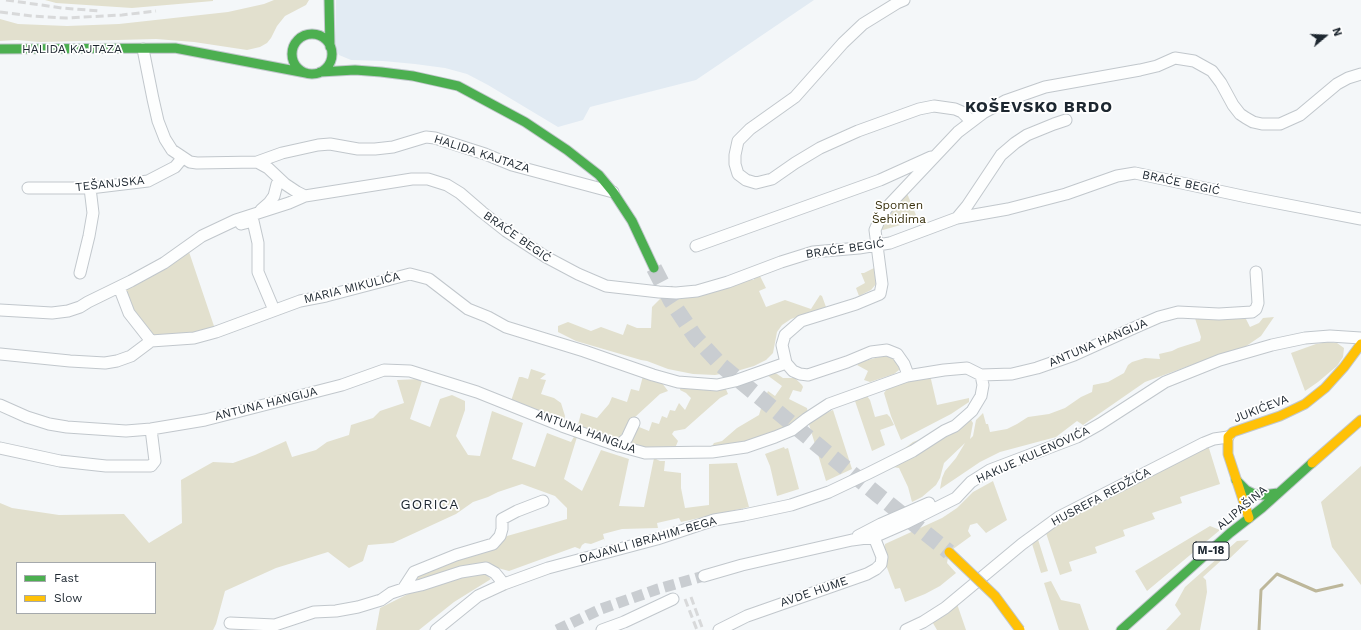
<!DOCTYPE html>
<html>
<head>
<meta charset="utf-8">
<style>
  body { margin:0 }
  #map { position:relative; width:1361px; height:630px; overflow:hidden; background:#f4f7f9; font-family:"Work Sans",sans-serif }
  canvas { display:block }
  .legend { position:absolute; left:16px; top:562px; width:140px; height:52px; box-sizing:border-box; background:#fff; border:1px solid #a5a9ac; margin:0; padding:5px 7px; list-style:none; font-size:12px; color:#1d2730 }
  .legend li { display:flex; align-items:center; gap:8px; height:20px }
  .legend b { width:20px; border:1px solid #a5a9ac }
  .north { position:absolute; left:1305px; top:16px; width:40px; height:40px; -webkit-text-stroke:3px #fff; paint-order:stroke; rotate:71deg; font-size:11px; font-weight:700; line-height:16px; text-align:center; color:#1d2730 }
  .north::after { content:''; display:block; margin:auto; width:14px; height:18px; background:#1d2730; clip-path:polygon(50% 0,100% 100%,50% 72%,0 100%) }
</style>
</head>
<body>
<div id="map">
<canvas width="1361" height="630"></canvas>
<ul class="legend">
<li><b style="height:5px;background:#4caf50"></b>Fast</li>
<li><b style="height:5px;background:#ffc107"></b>Slow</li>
</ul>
<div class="north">N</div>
</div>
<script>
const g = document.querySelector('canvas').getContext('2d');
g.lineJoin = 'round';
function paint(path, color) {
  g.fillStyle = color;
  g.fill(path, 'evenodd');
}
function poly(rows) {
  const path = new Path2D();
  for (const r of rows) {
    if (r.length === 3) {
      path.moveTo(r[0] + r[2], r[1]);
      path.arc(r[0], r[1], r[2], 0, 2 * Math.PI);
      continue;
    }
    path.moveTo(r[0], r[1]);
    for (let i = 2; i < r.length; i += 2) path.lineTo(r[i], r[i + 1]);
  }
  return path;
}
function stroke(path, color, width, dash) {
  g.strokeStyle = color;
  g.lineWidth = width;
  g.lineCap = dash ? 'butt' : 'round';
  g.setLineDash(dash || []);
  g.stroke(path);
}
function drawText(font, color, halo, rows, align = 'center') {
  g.font = font + ' "Work Sans",sans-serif';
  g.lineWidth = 3.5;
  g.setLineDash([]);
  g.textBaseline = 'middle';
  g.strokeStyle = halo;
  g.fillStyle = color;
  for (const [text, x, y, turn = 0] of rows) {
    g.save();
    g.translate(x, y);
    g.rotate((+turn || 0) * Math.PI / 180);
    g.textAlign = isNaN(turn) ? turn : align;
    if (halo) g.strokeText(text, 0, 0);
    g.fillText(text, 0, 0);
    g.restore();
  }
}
paint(poly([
  [336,0,814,0,696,80,590,107,583,120,558,127,488,85,467,74,445,68,415,64,383,61,351,60,339,55,335,47]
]), '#e2ebf3');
paint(poly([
  [45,0,213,0,213,1,132,8,56,3],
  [274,0,309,0,306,5,285,16,277,26,271,38,267,43,260,47,247,50,194,42,156,39,40,42,17,40,0,41,0,19,18,24,67,26,119,24,228,12,264,4],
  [904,186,918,220,883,230,877,229],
  [187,246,216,332,151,341,119,284],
  [874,268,876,284,871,290,859,296,856,288,865,283,861,273,864,273],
  [759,274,766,288,759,291,766,307,785,300,811,309,820,295,822,296,826,307,791,319,782,325,777,332,773,353,766,360,754,366,737,371,715,375,693,374,668,369,647,361,641,360,576,341,558,332,558,326,568,322,591,331,601,327,623,335,627,324,637,328,651,328,652,307,660,299,745,279,754,280,753,277],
  [1192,309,1243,313,1250,327,1259,323,1263,318,1274,317,1261,336,1242,349,1205,360,1145,382,1083,425,1077,421,1056,437,1000,452,980,462,940,489,942,478,945,471,956,458,965,443,944,463,940,478,936,485,922,497,912,502,908,487,899,468,893,467,896,455,913,442,971,420,973,423,970,439,973,436,976,420,983,413,986,424,988,424,990,432,1007,429,1017,424,1028,417,1049,414,1065,408,1081,397,1092,392,1093,385,1108,382,1124,373,1128,365,1132,362,1145,358,1160,359,1159,354,1172,351,1178,348,1200,341,1201,337],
  [1328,342,1337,343,1344,348,1343,357,1337,366,1318,382,1305,391,1291,353,1316,344],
  [886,355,892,356,899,365,899,370,894,374,870,382,864,380,868,371,857,365,861,362],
  [531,369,546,374,540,379,546,380,541,394,554,398,561,403,565,416,563,425,510,404,519,377,522,377,528,379],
  [774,372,783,378,795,378,802,385,803,387,801,392,793,390,789,399,807,408,808,413,789,426,757,439,735,444,712,446,714,443,722,441,737,428,759,415,763,402,768,391,775,396,782,386,767,375],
  [930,375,937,405,969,398,969,402,951,414,901,440,891,416,884,393,889,386],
  [643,376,662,383,668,391,660,394,634,418,616,445,577,429,581,413,597,418,609,404,612,397,627,402,631,389,639,391],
  [420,379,422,381,410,419,430,427,440,399,452,395,465,401,465,410,456,436,468,455,480,456,492,411,523,423,512,459,535,467,547,433,571,442,575,435,577,437,564,479,582,491,601,450,629,459,619,506,644,507,654,458,660,461,665,461,664,471,681,473,681,488,685,508,709,505,709,464,737,463,749,507,681,522,679,518,657,523,658,528,622,529,603,534,605,542,604,539,591,544,585,543,582,545,580,549,575,547,509,571,479,563,417,580,415,575,487,549,507,536,567,519,567,508,555,496,522,484,498,492,488,497,473,502,456,514,393,543,368,545,363,561,349,568,328,552,276,568,225,591,216,624,213,630,0,630,0,503,12,508,59,515,124,514,149,543,182,523,181,480,213,462,233,463,255,455,286,441,292,457,316,450,327,442,349,435,351,425,373,418,380,411,404,403,397,380],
  [17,563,155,563,155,613,17,613],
  [681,383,725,387,728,394,720,398,685,429,674,431,672,434,678,441,673,453,626,448,634,425,649,431,652,422,659,424,662,416,667,418,670,410,675,411,679,403,685,410,691,398,686,393,680,390],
  [867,396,870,400,875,417,887,414,890,417,894,425,880,430,885,445,872,451,855,401],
  [833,410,852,469,826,481,808,421],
  [1199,444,1208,445,1220,484,1180,497,1182,503,1152,513,1155,519,1123,530,1125,536,1095,547,1097,553,1069,562,1072,571,1060,575,1044,527,1044,520],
  [784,447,785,449,788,448,799,489,777,496,770,466,765,454],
  [1361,466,1361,585,1332,547,1321,502],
  [993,481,1007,520,986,533,977,523,970,525,968,531,971,536,949,552,947,563,956,573,940,586,925,594,905,602,900,588,895,589,883,557,885,544,942,518,957,508,973,492],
  [1210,526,1220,530,1147,591,1135,571],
  [1035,530,1048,571,1041,573,1029,534],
  [1249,540,1229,559,1225,557,1203,577,1206,580,1207,592,1200,630,1166,630,1181,614,1175,605,1185,587,1237,541],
  [485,574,491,579,454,602,419,630,376,630,380,608,408,594,462,576],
  [1051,581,1061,600,1080,604,1089,630,1059,630,1044,583],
  [955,598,966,630,937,630,930,618]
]), '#e2e0ce');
stroke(poly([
  [1259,630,1261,590,1277,574,1316,591,1342,585]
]), '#bdb79a', 3);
stroke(poly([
  [557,630,601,609,658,589,704,576]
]), '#c9cdd1', 11, [11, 5.5]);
stroke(poly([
  [654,268,671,301,696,338,722,366,878,495,949,552]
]), '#c9cdd1', 16, [16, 8]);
const street = poly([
  [904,0,897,3,863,24,843,43,795,97,750,129,738,141,735,155,735,164,738,174,746,180,756,183,772,179,795,163,820,148,858,131,919,109,934,106,955,109,962,112,971,121],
  [143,49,153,99,158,121,165,139,172,150,190,162,197,163,257,162,282,153,318,145,330,144,358,149,375,149,393,147,426,137,435,138,485,154,512,165,613,192],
  [257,162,268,168,285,184,297,192,305,196],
  [28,188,90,188,148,181,175,167,180,161,180,156],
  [261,210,269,203,274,196,277,184],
  [957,218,967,206,1001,155,1015,143,1027,135,1054,124,1066,120],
  [241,224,253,221,258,243,258,272,274,310],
  [696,246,880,180,931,157],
  [80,273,89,236,93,213,90,188],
  [119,287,129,313,151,341],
  [0,310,52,313,68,311,80,307,88,302,131,281,164,263,202,236,236,220,289,203,305,196,412,179,428,179,447,185,460,193,482,212,506,231,546,257,578,274,606,286,659,292,676,293,697,291,728,282,781,262,813,252,859,248,890,243,957,218,1008,209,1066,194,1117,176,1135,173,1247,197,1361,219],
  [0,354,70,361,105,363,117,361,131,356,151,341,194,338,216,332,300,301,326,296,410,274,429,279,468,309,488,317,506,327,584,351,653,375,678,382,717,385,735,381,786,363],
  [907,376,907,372,904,364,897,354,887,350,871,352,847,362,808,375,800,374,793,371,786,363,782,345,785,335,801,321,856,304,880,294,882,284,875,230,881,216,890,204,958,132,983,113,1005,101,1045,87,1140,70,1157,66,1175,58,1194,61,1212,71,1221,83,1233,105,1240,114,1246,118,1253,122,1262,124,1280,124,1300,115,1337,84,1348,78,1361,74],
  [0,405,27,417,49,424,67,427,126,431,151,429,205,420,342,385,384,370,410,371,477,392,562,426,616,445,645,453,712,452,746,447,775,437,792,430,806,419,829,404,907,376,944,370,967,368,981,375,1012,374,1037,368,1074,355,1136,327,1159,317,1178,312,1219,314,1252,312,1256,309,1258,303,1256,272],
  [618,446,627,438,634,423],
  [0,448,60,461,106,466,151,466,155,461,151,429],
  [858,536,881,524,929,503],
  [704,576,742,565,852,540,874,537,906,523,956,498,971,482,990,470,1077,437,1100,424,1165,382,1220,360,1272,345,1305,338,1330,336,1361,338],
  [403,589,414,572,456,555,493,544,500,536,502,529,502,519,517,511,543,501],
  [230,623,275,625,314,612,336,611,358,607,381,600,391,593,403,589,421,585,461,572,486,568,495,573,504,584],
  [436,630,478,596,504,584,548,568,657,539,714,520,744,515,791,505,829,492,869,473,913,451,944,431,955,426,972,411,981,396,983,385,981,375],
  [602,630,624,622,673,599],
  [719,630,747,616,867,574,876,569,881,564,882,557,874,537],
  [906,630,923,622,945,608,1022,544,1059,517,1204,443,1214,439,1228,437]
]);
const fast = poly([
  [329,0,330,47],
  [312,54,20],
  [0,49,175,48,306,73],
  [320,72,355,70,381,72,413,76,458,86,525,122,567,150,599,175,613,192,632,221,654,268],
  [1236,480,1246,490,1254,494,1263,495,1278,493],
  [1121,630,1230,533,1262,508,1312,463]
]);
const slow = poly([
  [1312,463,1361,420],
  [1249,518,1228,454,1228,437,1233,432,1280,416,1305,404,1325,388,1344,367,1361,344]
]);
stroke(street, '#c1c7cc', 13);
stroke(fast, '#c1c7cc', 11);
stroke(slow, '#c1c7cc', 11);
stroke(street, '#fdfefe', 11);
stroke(fast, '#4caf50', 9);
stroke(slow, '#ffc107', 9);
stroke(poly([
  [6,0,62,8,100,11],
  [0,12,32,16,66,18,122,15,156,11],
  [691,597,703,630],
  [685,599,697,630]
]), '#d8d9da', 3, [8, 4]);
const slowBridge = poly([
  [949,552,995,596,1020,630]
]);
stroke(slowBridge, '#c1c7cc', 11, []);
stroke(slowBridge, '#ffc107', 9);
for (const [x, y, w] of [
  [1211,551,36]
]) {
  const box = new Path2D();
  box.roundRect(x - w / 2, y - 9, w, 18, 3);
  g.fillStyle = '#fff';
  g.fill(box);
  stroke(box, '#1d2730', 1);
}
drawText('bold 11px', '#1d2730', null, [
  ["M-18",1211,551]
]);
drawText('12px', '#1d2730', '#fff', [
  ["HALIDA KAJTAZA",72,49],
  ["HALIDA KAJTAZA",482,154,18],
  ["BRAĆE BEGIĆ",1181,183,12],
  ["TEŠANJSKA",110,184,-6],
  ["BRAĆE BEGIĆ",517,237,35],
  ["BRAĆE BEGIĆ",845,249,-8],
  ["MARIA MIKULIĆA",352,288,-14],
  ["ANTUNA HANGIJA",1098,343,-23],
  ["ANTUNA HANGIJA",266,404,-14],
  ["JUKIĆEVA",1261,409,-21],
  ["ANTUNA HANGIJA",586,432,20],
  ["HAKIJE KULENOVIĆA",1033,455,-24],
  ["HUSREFA REDŽIĆA",1101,497,-28],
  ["ALIPAŠINA",1242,508,-40],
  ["DAJANLI IBRAHIM-BEGA",648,540,-16],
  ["AVDE HUME",814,592,-19]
]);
drawText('12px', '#38300c', '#fff', [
  ["Spomen",899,205],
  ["Šehidima",899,219]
]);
g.letterSpacing = '1px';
drawText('14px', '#1d2730', '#fff', [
  ["GORICA",430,505]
]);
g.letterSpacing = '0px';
g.letterSpacing = '1px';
drawText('bold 16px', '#1d2730', '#fff', [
  ["KOŠEVSKO BRDO",1039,107]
]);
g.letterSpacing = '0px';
</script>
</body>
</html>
